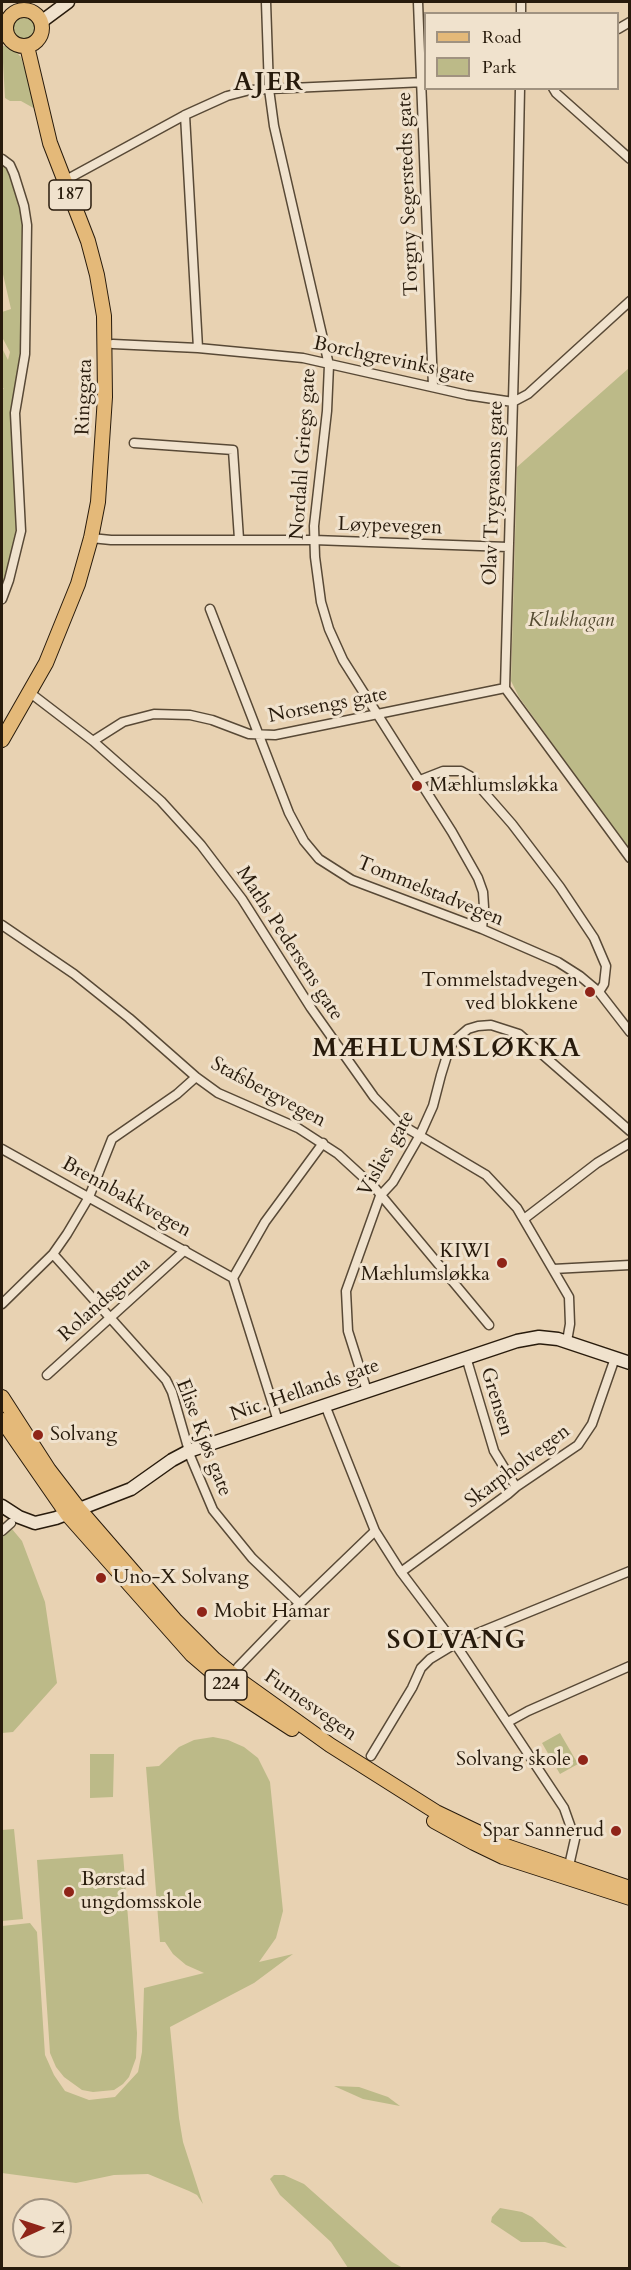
<!DOCTYPE html>
<html>
<head>
<meta charset="utf-8">
<style>
  body { margin:0 }
  #map { position:relative; width:631px; height:2270px; overflow:hidden; background:#e8d2b2; font-family:Cardo,serif }
  canvas { display:block }
  .frame { position:absolute; inset:0; border:3px solid #281b0c; pointer-events:none }
  .legend { position:absolute; left:424px; top:12px; width:195px; height:78px; box-sizing:border-box; background:#f0e2cd; border:2px solid #a09280; margin:0; padding:8px 10px; list-style:none; font-size:18px; color:#281b0c }
  .legend li { display:flex; align-items:center; gap:12px; height:30px }
  .legend b { width:30px; border:2px solid #a09280 }
  .north { position:absolute; left:12px; top:2198px; width:60px; height:60px; box-sizing:border-box; background:#f0e2cd; border:2px solid #a09280; border-radius:50%; rotate:87deg; font-size:16px; font-weight:700; line-height:24px; text-align:center; color:#281b0c }
  .north::after { content:''; display:block; margin:auto; width:21px; height:27px; background:#8f2418; clip-path:polygon(50% 0,100% 100%,50% 72%,0 100%) }
</style>
</head>
<body>
<div id="map">
<canvas width="631" height="2270"></canvas>
<div class="frame"></div>
<ul class="legend">
<li><b style="height:8px;background:#e4b979"></b>Road</li>
<li><b style="height:16px;background:#bcba88"></b>Park</li>
</ul>
<div class="north">N</div>
</div>
<script>
const g = document.querySelector('canvas').getContext('2d');
g.lineJoin = 'round';
function paint(path, color) {
  g.fillStyle = color;
  g.fill(path, 'evenodd');
}
function poly(rows) {
  const path = new Path2D();
  for (const r of rows) {
    if (r.length === 3) {
      path.moveTo(r[0] + r[2], r[1]);
      path.arc(r[0], r[1], r[2], 0, 2 * Math.PI);
      continue;
    }
    path.moveTo(r[0], r[1]);
    for (let i = 2; i < r.length; i += 2) path.lineTo(r[i], r[i + 1]);
  }
  return path;
}
function stroke(path, color, width, dash) {
  g.strokeStyle = color;
  g.lineWidth = width;
  g.lineCap = dash ? 'butt' : 'round';
  g.setLineDash(dash || []);
  g.stroke(path);
}
function drawText(font, color, halo, rows, align = 'center') {
  g.font = font + ' Cardo,serif';
  g.lineWidth = 6;
  g.setLineDash([]);
  g.textBaseline = 'middle';
  g.strokeStyle = halo;
  g.fillStyle = color;
  for (const [text, x, y, turn = 0] of rows) {
    g.save();
    g.translate(x, y);
    g.rotate((+turn || 0) * Math.PI / 180);
    g.textAlign = isNaN(turn) ? turn : align;
    if (halo) g.strokeText(text, 0, 0);
    g.fillText(text, 0, 0);
    g.restore();
  }
}
paint(poly([
  [24,29,11],
  [2,45,15,51,21,57,37,110,21,101,10,101,5,98],
  [2,161,6,165,10,174,22,214,23,231,23,346,17,390,18,529,2,590,2,391,4,388,2,389,2,348,8,360,10,352,2,337,2,312,11,309,2,270],
  [629,368,629,850,519,697,511,681,517,467],
  [12,1529,22,1541,45,1602,57,1683,13,1732,2,1733,2,1537],
  [560,1733,578,1764,560,1774,542,1743],
  [213,1737,228,1740,244,1747,258,1758,270,1782,283,1911,276,1938,259,1962,293,1954,254,1983,170,2027,179,2118,183,2142,203,2204,197,2195,189,2191,148,2174,114,2175,76,2183,2,2173,2,1926,30,1923,37,1932,45,2055,54,2075,65,2091,89,2100,115,2097,138,2072,142,2052,144,1988,204,1973,186,1965,173,1954,165,1942,160,1942,146,1767,159,1766,179,1747,194,1740],
  [90,1754,114,1754,113,1797,90,1798],
  [14,1829,23,1919,2,1921,2,1830],
  [123,1854,137,2033,136,2058,129,2077,123,2084,114,2090,93,2092,82,2090,64,2077,56,2067,50,2053,37,1860],
  [334,2086,359,2087,388,2097,400,2106,363,2099],
  [274,2175,284,2175,304,2184,392,2262,403,2268,348,2268,331,2242,280,2195,270,2179],
  [500,2208,522,2212,532,2217,567,2248,545,2242,521,2242,491,2222,492,2217]
]), '#bcba88');
const minor = poly([
  [266,2,269,89,274,126,329,365,327,411,314,526,315,557,321,602,329,629,343,660,452,832,478,878,483,892,484,907,482,929],
  [418,2,433,386],
  [521,14,521,2],
  [618,29,630,22],
  [520,88,516,291,505,688,630,858],
  [553,88,556,93,630,159],
  [185,115,198,348],
  [2,159,10,165,14,174,24,206,27,225,25,354,15,413,21,531,9,580,2,599],
  [64,181,185,115,227,96,250,90,269,89,425,82],
  [113,344,198,348,303,358,467,395,513,402,528,394,630,301],
  [134,443,233,450,239,539],
  [91,538,111,540,314,540,508,547],
  [210,609,289,813,304,841,319,859,352,880,482,929,558,962,580,976,599,992,630,1032],
  [29,692,93,741,161,801,201,845,242,899,311,1008,374,1097,400,1124,486,1175,517,1208,569,1297,570,1324,567,1341],
  [93,741,123,722,154,714,190,715,212,720,249,734,275,735,505,688],
  [420,780,443,771,461,771,470,776,512,824,560,887,594,938,606,966,604,984,599,992],
  [2,925,74,974,129,1018,196,1077,218,1093,298,1128,338,1154,375,1188,489,1325],
  [2,1149,233,1278],
  [524,1219,597,1163,630,1143],
  [53,1254,166,1380,172,1392,191,1458,213,1510,252,1558,300,1604],
  [553,1269,630,1265],
  [2,1304,53,1254,67,1234,89,1197,112,1139,177,1094,196,1077],
  [466,1357,494,1451,516,1487],
  [47,1375,185,1250],
  [367,1391,348,1331,346,1291,380,1196,393,1182,420,1135,433,1106,441,1075,449,1049,454,1041,468,1029,478,1026,491,1025,519,1034,630,1131],
  [325,1405,375,1531,401,1572,456,1645,564,1808,575,1839,568,1870],
  [278,1421,233,1278,265,1222,323,1143],
  [2,1531,11,1523],
  [401,1572,508,1494,516,1487,578,1445,592,1424,615,1358],
  [238,1667,291,1612,375,1531],
  [508,1722,528,1711,630,1666],
  [371,1756,412,1688,421,1668,430,1659,463,1639,630,1571]
]);
const secondary = poly([
  [41,22,68,2],
  [2,32,6,31],
  [2,1506,19,1517,35,1523,56,1518,131,1489,172,1460,189,1451,517,1341,539,1337,558,1339,630,1363]
]);
const primary = poly([
  [24,28,18],
  [2,740,46,663,78,584,91,538,98,502,105,397,104,316,97,275,88,241,50,143,27,46],
  [2,1397,49,1470,79,1509,176,1621,214,1659,242,1682,330,1745,436,1812,509,1847,630,1888],
  [2,1420,67,1514,192,1655,235,1692,292,1729],
  [434,1821,474,1843,503,1857,630,1898]
]);
stroke(minor, '#584936', 11);
stroke(secondary, '#281b0c', 15);
stroke(primary, '#281b0c', 16);
stroke(minor, '#f0e2cd', 8);
stroke(secondary, '#f0e2cd', 12);
stroke(primary, '#e4b979', 14);
for (const [x, y, r, color] of [
  [417,786,6,"#8f2418"],
  [590,992,6,"#8f2418"],
  [502,1263,6,"#8f2418"],
  [38,1435,6,"#8f2418"],
  [101,1578,6,"#8f2418"],
  [202,1612,6,"#8f2418"],
  [583,1760,6,"#8f2418"],
  [616,1831,6,"#8f2418"],
  [69,1892,6,"#8f2418"]
]) {
  const dot = new Path2D();
  dot.arc(x, y, r, 0, 2 * Math.PI);
  g.fillStyle = color;
  g.fill(dot);
  stroke(dot, '#f0e2cd', 2);
}
for (const [x, y, w] of [
  [70,195,42],
  [226,1685,42]
]) {
  const box = new Path2D();
  box.roundRect(x - w / 2, y - 15, w, 30, 4.5);
  g.fillStyle = '#f0e2cd';
  g.fill(box);
  stroke(box, '#281b0c', 1.5);
}
drawText('bold 18px', '#281b0c', null, [
  ["187",70,195],
  ["224",226,1685]
]);
drawText('20px', '#281b0c', '#f0e2cd', [
  ["Torgny Segerstedts gate",409,194,-92],
  ["Borchgrevinks gate",394,361,12],
  ["Ringgata",85,397,-88],
  ["Nordahl Griegs gate",304,454,-86],
  ["Olav Trygvasons gate",494,493,-88],
  ["Løypevegen",390,527,2],
  ["Norsengs gate",328,706,-11],
  ["Tommelstadvegen",430,892,22],
  ["Maths Pedersens gate",289,944,57],
  ["Stafsbergvegen",268,1093,28],
  ["Vislies gate",387,1154,-61],
  ["Brennbakkvegen",126,1198,29],
  ["Rolandsgutua",105,1300,-42],
  ["Nic. Hellands gate",305,1391,-19],
  ["Grensen",496,1402,73],
  ["Elise Kjøs gate",203,1438,69],
  ["Skarpholvegen",518,1467,-37],
  ["Furnesvegen",310,1706,35]
]);
drawText('italic 20px', '#544b31', '#f0e2cd', [
  ["Klukhagan",571,621]
]);
drawText('20px', '#281b0c', '#f0e2cd', [
  ["Mæhlumsløkka",429,786],
  ["Tommelstadvegen",578,981,"right"],
  ["ved blokkene",578,1004,"right"],
  ["KIWI",490,1252,"right"],
  ["Mæhlumsløkka",490,1275,"right"],
  ["Solvang",50,1435],
  ["Uno-X Solvang",113,1578],
  ["Mobit Hamar",214,1612],
  ["Solvang skole",571,1760,"right"],
  ["Spar Sannerud",604,1831,"right"],
  ["Børstad",81,1880],
  ["ungdomsskole",81,1903]
], 'left');
g.letterSpacing = '1.5px';
drawText('bold 26px', '#281b0c', '#f0e2cd', [
  ["AJER",269,84],
  ["MÆHLUMSLØKKA",447,1050],
  ["SOLVANG",457,1642]
]);
g.letterSpacing = '0px';
</script>
</body>
</html>
